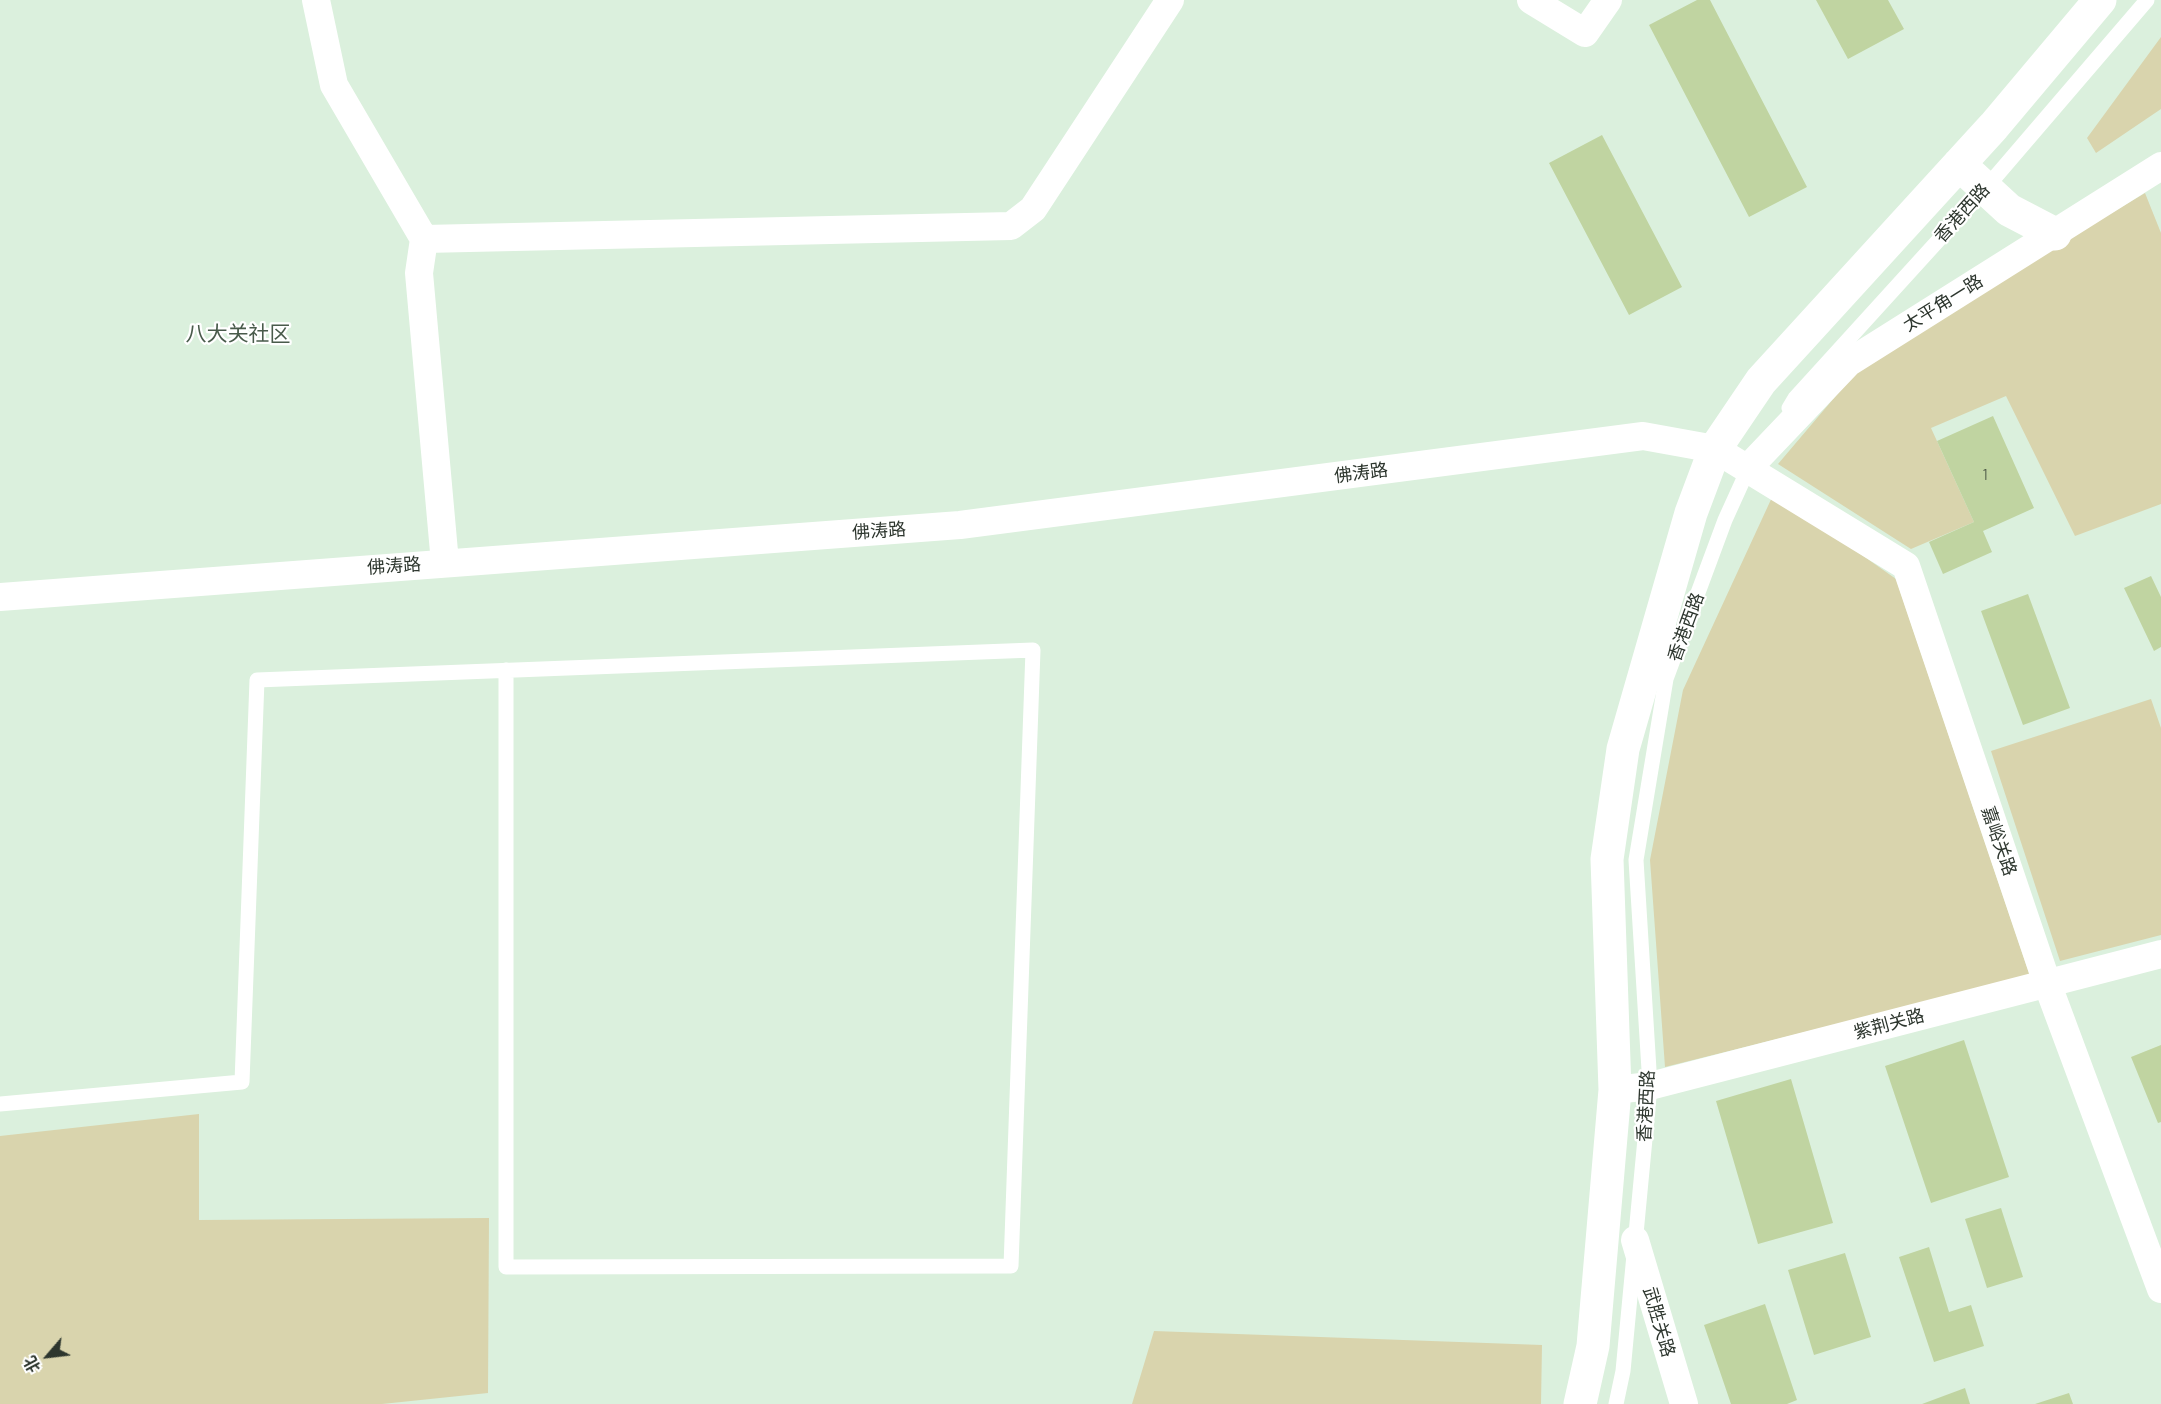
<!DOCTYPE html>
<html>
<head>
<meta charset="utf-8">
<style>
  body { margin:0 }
  #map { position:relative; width:2161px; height:1404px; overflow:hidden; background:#dbf0dd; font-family:Barlow,"Noto Sans SC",sans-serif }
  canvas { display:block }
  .north { position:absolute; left:18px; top:1326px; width:60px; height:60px; -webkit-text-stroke:4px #fff; paint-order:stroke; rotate:242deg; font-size:16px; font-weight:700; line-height:24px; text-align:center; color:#2d362e }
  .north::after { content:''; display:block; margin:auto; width:21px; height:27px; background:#2d362e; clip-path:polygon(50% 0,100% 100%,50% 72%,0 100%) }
</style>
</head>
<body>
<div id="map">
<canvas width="2161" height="1404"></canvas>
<div class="north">北</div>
</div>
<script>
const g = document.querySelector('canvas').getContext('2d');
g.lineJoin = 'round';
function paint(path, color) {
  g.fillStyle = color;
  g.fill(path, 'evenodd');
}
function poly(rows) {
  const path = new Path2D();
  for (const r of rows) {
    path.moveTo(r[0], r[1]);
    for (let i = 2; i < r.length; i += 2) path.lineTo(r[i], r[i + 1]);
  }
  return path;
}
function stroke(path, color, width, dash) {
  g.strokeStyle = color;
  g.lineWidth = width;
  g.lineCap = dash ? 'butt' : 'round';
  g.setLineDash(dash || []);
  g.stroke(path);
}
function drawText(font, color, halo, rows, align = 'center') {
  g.font = font + ' Barlow,"Noto Sans SC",sans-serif';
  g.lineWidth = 4.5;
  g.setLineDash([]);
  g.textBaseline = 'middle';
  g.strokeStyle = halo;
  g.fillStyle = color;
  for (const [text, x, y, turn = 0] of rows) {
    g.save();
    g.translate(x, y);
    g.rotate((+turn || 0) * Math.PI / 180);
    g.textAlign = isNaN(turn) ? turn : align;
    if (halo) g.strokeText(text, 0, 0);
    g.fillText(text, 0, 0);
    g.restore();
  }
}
paint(poly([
  [2161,37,2161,109,2096,153,2087,138],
  [2145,193,2161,233,2161,504,2075,536,2006,396,1931,428,1974,522,1911,549,1778,464,1868,358],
  [1774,493,1896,579,2030,976,1665,1067,1650,860,1683,690],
  [2151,699,2161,728,2161,935,2060,961,1991,751],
  [199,1114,199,1220,489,1218,488,1393,382,1404,0,1404,0,1136],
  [1154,1331,1542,1345,1541,1404,764,1404,1132,1404]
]), '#d9d4ad');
paint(poly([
  [1697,0,1710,0,1807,187,1749,217,1649,25],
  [1816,0,1888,0,1904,29,1848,59],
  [1602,135,1682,287,1629,315,1549,163],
  [1993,416,2034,508,1983,531,1992,552,1943,574,1929,542,1974,522,1937,441],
  [2151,576,2161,597,2161,647,2154,651,2124,588],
  [2028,594,2070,708,2023,725,1981,611],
  [1964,1040,2009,1177,1931,1203,1885,1066],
  [2161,1045,2161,1122,2158,1123,2131,1057],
  [1791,1079,1833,1223,1758,1244,1716,1101],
  [2001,1208,2023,1277,1987,1288,1965,1219],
  [1929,1247,1949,1312,1971,1305,1984,1346,1934,1362,1899,1257],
  [1845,1253,1871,1337,1814,1355,1788,1270],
  [1765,1304,1797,1400,1787,1404,1731,1404,1704,1325],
  [1965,1388,1970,1404,1922,1404],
  [2069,1393,2073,1404,2035,1404]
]), '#c0d4a1');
stroke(poly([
  [1789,408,1795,398,1985,189,2147,0],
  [0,1104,242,1082,257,680,1033,650,1011,1266,506,1267,506,670],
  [1616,1404,1623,1371,1650,1086,1636,860,1666,679,1725,520,1750,465]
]), '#fff', 15);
stroke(poly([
  [316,0,334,85,424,239,419,273,445,563],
  [1531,0,1585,33,1608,0],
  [424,239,1011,226,1033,209,1170,0],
  [1748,468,1848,363,2161,166],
  [0,597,960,525,1643,436,1715,449,1906,566,2047,983,2161,1289],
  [1615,1090,1650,1086,2161,954],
  [1635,1240,1684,1404]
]), '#fff', 28);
stroke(poly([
  [1959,164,2009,210,2055,234],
  [1580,1404,1593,1346,1615,1090,1607,859,1623,749,1691,513,1715,449,1761,381,1994,126,2100,0]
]), '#fff', 33);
drawText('15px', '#525e4b', null, [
  ["1",1985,475]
]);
drawText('18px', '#2d362e', '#fff', [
  ["香港西路",1962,213,-48],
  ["太平角一路",1943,303,-32],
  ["佛涛路",1361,473,-7],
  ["佛涛路",879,531,-4],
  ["佛涛路",394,566,-4],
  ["香港西路",1686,627,-70],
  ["嘉峪关路",1999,841,71],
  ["紫荆关路",1889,1024,-15],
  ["香港西路",1646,1106,-87],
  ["武胜关路",1659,1322,74]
]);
drawText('21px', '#495b4b', '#fff', [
  ["八大关社区",238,334]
]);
</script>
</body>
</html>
